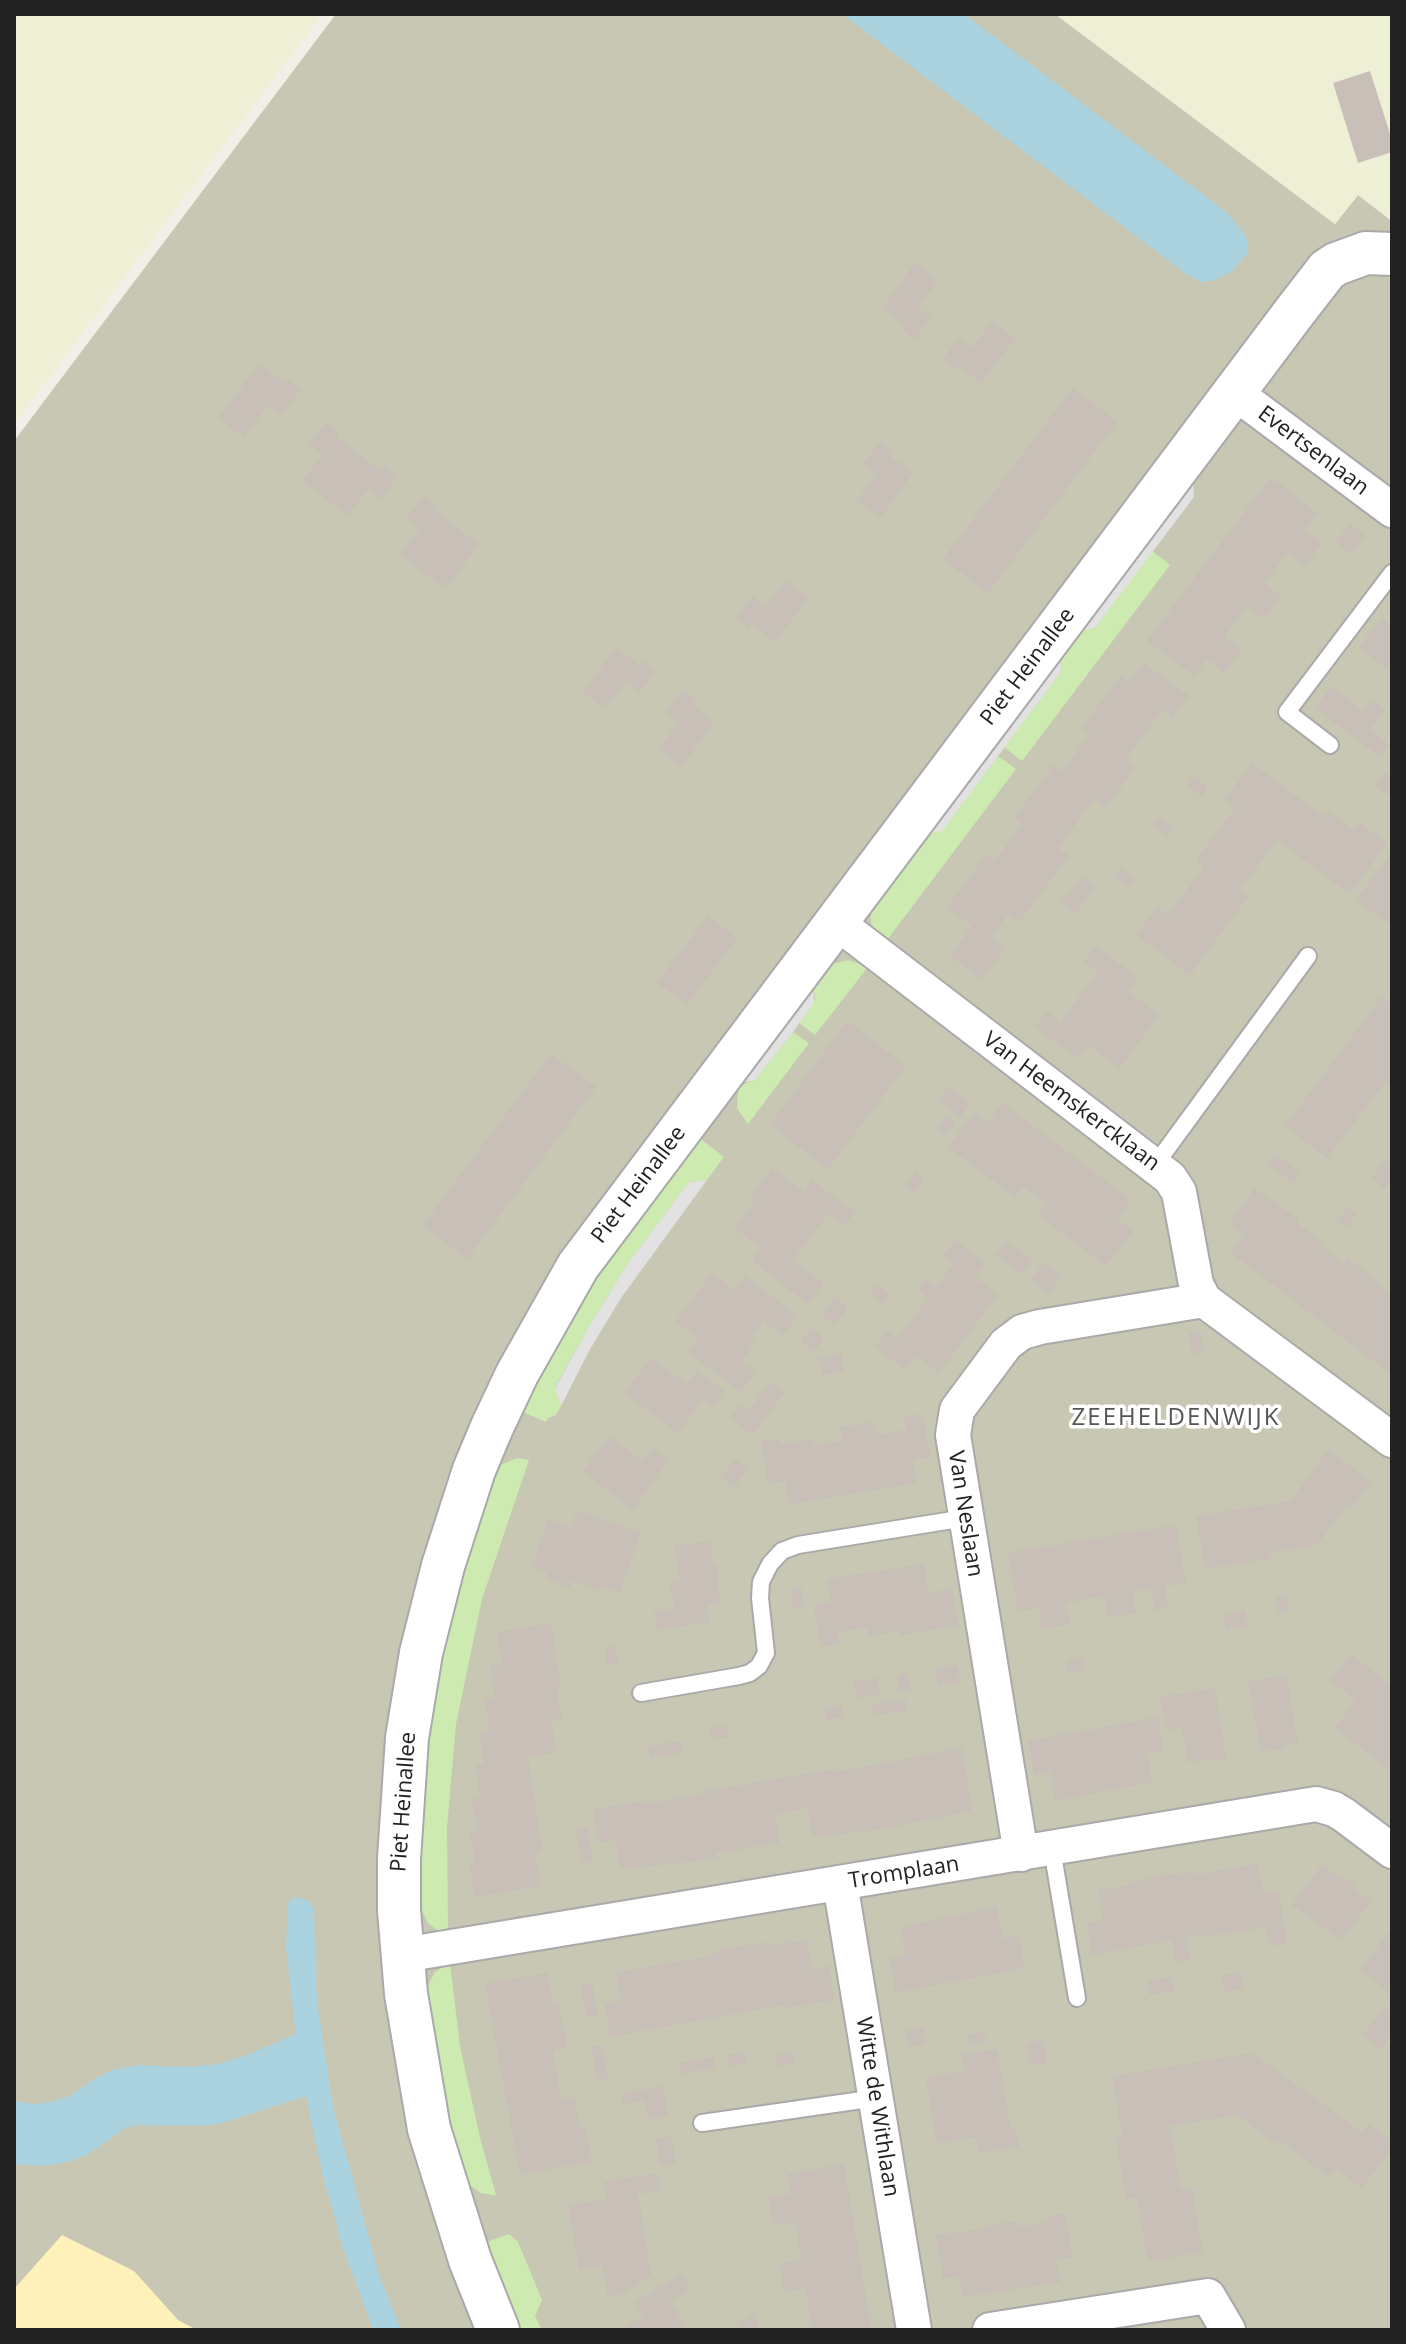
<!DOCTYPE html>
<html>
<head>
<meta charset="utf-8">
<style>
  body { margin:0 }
  #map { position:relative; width:1406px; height:2344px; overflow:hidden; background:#f2efe9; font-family:"Open Sans",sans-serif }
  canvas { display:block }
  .frame { position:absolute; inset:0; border:16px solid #222; pointer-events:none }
</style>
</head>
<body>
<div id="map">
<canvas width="1406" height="2344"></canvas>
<div class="frame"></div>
</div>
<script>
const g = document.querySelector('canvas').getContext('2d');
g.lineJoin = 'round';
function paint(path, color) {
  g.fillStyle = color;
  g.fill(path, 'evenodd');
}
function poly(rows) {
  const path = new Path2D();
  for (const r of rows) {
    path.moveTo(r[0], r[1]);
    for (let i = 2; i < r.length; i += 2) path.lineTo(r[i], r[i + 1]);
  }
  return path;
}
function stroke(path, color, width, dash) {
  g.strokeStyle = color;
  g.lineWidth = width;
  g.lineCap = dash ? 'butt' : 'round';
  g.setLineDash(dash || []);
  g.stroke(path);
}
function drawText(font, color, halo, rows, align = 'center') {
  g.font = font + ' "Open Sans",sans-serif';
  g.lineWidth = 7;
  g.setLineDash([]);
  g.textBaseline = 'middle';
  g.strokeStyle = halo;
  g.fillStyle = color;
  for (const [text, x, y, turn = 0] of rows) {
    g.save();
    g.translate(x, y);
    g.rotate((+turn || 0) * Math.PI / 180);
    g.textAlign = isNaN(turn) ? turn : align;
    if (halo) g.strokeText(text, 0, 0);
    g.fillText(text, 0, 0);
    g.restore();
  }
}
paint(poly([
  [336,14,1055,14,1335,224,1358,195,1392,221,1392,2330,14,2330,14,441]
]), '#c7c7b4');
paint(poly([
  [14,14,322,14,14,424],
  [1055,14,1392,14,1392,221,1358,195,1335,224]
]), '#eef0d5');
paint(poly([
  [1152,551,1170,565,1022,761,1004,747,1061,672,1060,657,1079,631,1095,628],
  [998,756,1016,769,884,944,871,927,871,910,925,834,942,830],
  [848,960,868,967,815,1035,799,1023,815,1000,813,983,832,964],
  [793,1032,809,1043,748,1124,737,1108,738,1089,736,1087,755,1080],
  [698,1137,724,1157,707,1180,689,1182,627,1265,590,1325,555,1387,561,1406,556,1415,548,1418,546,1422,521,1411,597,1274],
  [517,1458,529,1460,482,1599,456,1724,447,1827,448,1934,438,1931,428,1923,419,1905,419,1855,427,1741,452,1604,468,1550,498,1466],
  [450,1963,460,2046,480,2138,496,2195,493,2195,481,2193,468,2184,450,2131,426,1989,435,1972],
  [509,2234,518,2242,542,2300,535,2316,542,2330,520,2330,484,2243]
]), '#cdebb0');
paint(poly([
  [62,2235,134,2271,178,2320,197,2330,14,2330,14,2289]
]), '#fff1ba');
paint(poly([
  [1193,480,1194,497,1095,628,1079,631],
  [1060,657,1061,672,942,831,925,834],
  [813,983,814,1003,793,1032,755,1080,737,1084],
  [707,1180,621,1298,589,1351,561,1406,555,1388,590,1325,627,1265,689,1182]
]), '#e2e2e2');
paint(poly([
  [842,14,964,14,1224,210,1244,232,1248,243,1247,254,1231,272,1213,281,1201,282,1189,276],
  [297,1897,310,1902,314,1911,317,2002,333,2106,379,2275,401,2330,373,2330,342,2245,322,2172,306,2096,226,2122,204,2126,138,2125,126,2128,85,2156,64,2163,41,2166,14,2164,14,2101,36,2104,55,2101,72,2095,95,2078,113,2070,136,2065,191,2067,218,2064,242,2057,296,2034,286,1948,288,1904,291,1899]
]), '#aad3df');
paint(poly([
  [1370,71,1392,140,1392,152,1358,163,1333,83],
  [915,263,938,280,918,307,931,317,914,339,901,329,905,325,882,308],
  [992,321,1015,338,981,383,959,366,955,370,942,360,959,338,972,348],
  [259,364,284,383,287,379,301,389,281,416,267,406,244,437,218,418],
  [1073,388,1117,422,988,593,943,559],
  [326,422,339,432,336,437,381,471,385,466,398,476,381,499,368,489,348,515,302,481,323,454,309,444],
  [880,442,894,452,890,456,913,473,880,518,857,501,877,474,863,464],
  [1271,477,1317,513,1305,530,1322,543,1305,566,1288,552,1264,583,1282,596,1264,619,1247,606,1224,637,1242,649,1224,673,1207,659,1195,676,1147,641],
  [424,496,437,506,434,510,479,544,446,589,400,555,420,528,407,518],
  [1350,524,1365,536,1351,554,1336,542],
  [786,580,809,597,775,642,752,624,749,629,736,619,752,596,766,607],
  [1381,618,1392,626,1392,673,1359,648],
  [616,648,639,665,642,661,656,670,639,693,626,682,605,709,583,692],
  [1144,663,1189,696,1172,718,1162,710,1126,759,1136,767,1121,787,1105,808,1094,799,1058,848,1069,856,1019,922,1008,914,991,937,1005,949,982,980,950,956,972,926,947,908,986,855,995,861,1022,824,1014,818,1054,765,1062,772,1089,735,1081,729,1121,676,1129,682],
  [1332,686,1363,711,1372,700,1385,710,1370,730,1389,745,1379,756,1315,708],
  [682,690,695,700,692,705,714,722,681,767,659,749,679,722,665,713],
  [1252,763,1324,817,1329,811,1354,830,1360,823,1387,843,1350,894,1277,840,1240,890,1249,896,1190,975,1137,935,1157,907,1168,915,1204,867,1196,860,1235,808,1224,800],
  [1385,772,1392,777,1392,798,1375,786],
  [1194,777,1208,787,1201,796,1187,786],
  [1159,817,1173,827,1167,836,1153,826],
  [1392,852,1392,926,1356,900],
  [1121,868,1135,878,1128,887,1114,877],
  [1082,876,1095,887,1075,914,1061,903],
  [708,916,737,938,687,1004,657,983],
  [1096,946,1138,978,1128,992,1159,1015,1119,1069,1088,1045,1077,1058,1035,1027,1047,1011,1060,1022,1098,972,1084,961],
  [1382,997,1392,1004,1392,1084,1390,1086,1385,1082,1327,1158,1285,1126],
  [847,1021,906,1066,828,1169,770,1125],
  [551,1054,596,1087,467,1259,423,1225],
  [948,1087,970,1103,960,1117,938,1100],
  [1003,1103,1131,1200,1118,1219,1133,1231,1106,1266,1038,1215,1046,1204,1023,1187,1015,1197,948,1147,975,1112,988,1122],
  [946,1116,955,1123,945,1136,936,1129],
  [1275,1154,1300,1173,1293,1183,1267,1164],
  [1385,1160,1392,1165,1392,1180,1385,1189,1372,1178],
  [772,1168,804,1192,812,1180,855,1212,844,1226,828,1214,793,1260,823,1283,808,1304,752,1261,761,1248,734,1228,755,1201,750,1198],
  [915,1172,924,1179,914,1193,905,1186],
  [1255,1188,1299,1220,1297,1223,1321,1241,1320,1245,1344,1263,1347,1257,1374,1277,1374,1281,1392,1295,1392,1375,1231,1253,1245,1235,1229,1224],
  [1348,1207,1356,1214,1346,1227,1337,1221],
  [955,1240,985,1263,975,1277,998,1295,939,1373,916,1355,905,1370,875,1347,887,1331,897,1339,916,1314,928,1298,918,1290,924,1281,925,1279,936,1287,954,1264,943,1256],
  [1006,1241,1032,1260,1022,1274,996,1255],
  [1044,1262,1062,1276,1049,1294,1031,1280],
  [712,1273,734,1290,745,1276,798,1316,783,1335,764,1321,751,1338,755,1342,741,1362,755,1373,741,1392,688,1352,698,1338,676,1321],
  [877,1284,890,1295,883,1304,870,1293],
  [835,1297,848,1307,835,1325,822,1315],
  [811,1328,824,1338,814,1352,801,1341],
  [1200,1331,1204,1351,1192,1354,1189,1333],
  [841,1354,844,1371,822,1375,819,1358],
  [651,1358,687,1384,697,1371,724,1391,713,1407,703,1399,678,1433,624,1393],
  [770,1382,784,1393,753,1435,730,1418,741,1404,749,1410],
  [923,1414,930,1457,913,1459,917,1483,789,1504,785,1481,768,1483,761,1441,780,1438,781,1444,813,1439,814,1445,843,1441,840,1427,874,1422,877,1435,906,1430,904,1417],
  [610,1436,643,1461,653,1449,668,1460,633,1510,583,1471],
  [1328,1450,1371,1482,1350,1509,1346,1506,1317,1545,1269,1553,1271,1558,1205,1569,1196,1516,1291,1501],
  [735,1459,748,1469,734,1487,721,1477],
  [577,1510,641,1533,620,1592,601,1585,599,1590,572,1581,570,1588,546,1579,548,1572,532,1566,548,1520,571,1528],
  [1176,1525,1186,1583,1165,1586,1169,1608,1154,1610,1151,1589,1133,1592,1136,1613,1108,1618,1104,1596,1066,1603,1070,1624,1056,1627,1042,1629,1039,1608,1018,1611,1008,1553],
  [710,1541,714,1564,717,1564,720,1603,707,1605,710,1622,657,1630,654,1612,674,1608,670,1582,680,1580,674,1546],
  [924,1564,929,1593,952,1589,958,1625,901,1635,900,1631,868,1636,867,1627,838,1632,840,1644,821,1647,814,1605,831,1602,827,1579],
  [801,1587,805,1607,794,1609,790,1589],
  [1286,1594,1290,1611,1279,1613,1275,1596],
  [1245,1610,1248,1626,1226,1630,1223,1614],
  [551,1623,561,1688,557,1688,562,1719,551,1721,556,1752,528,1757,542,1852,535,1853,541,1886,475,1897,470,1864,475,1863,470,1831,477,1830,472,1799,480,1797,475,1766,484,1764,479,1733,490,1731,485,1700,495,1698,490,1666,502,1664,497,1632],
  [615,1646,619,1663,607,1665,605,1648],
  [1351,1654,1392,1686,1391,1771,1335,1728,1356,1700,1330,1681],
  [1083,1658,1085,1670,1068,1672,1066,1661],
  [957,1665,960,1682,938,1686,935,1669],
  [908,1673,911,1690,899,1691,897,1675],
  [1286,1675,1298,1743,1285,1745,1285,1748,1261,1752,1248,1681],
  [877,1678,880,1695,857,1698,854,1682],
  [1215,1688,1226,1759,1188,1762,1182,1728,1166,1730,1160,1697],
  [905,1699,907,1710,873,1716,872,1705],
  [841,1706,843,1717,826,1720,825,1708],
  [1158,1717,1163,1750,1147,1753,1152,1782,1055,1801,1050,1772,1034,1774,1028,1741],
  [726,1725,728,1737,712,1739,710,1728],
  [682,1741,683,1752,650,1758,648,1746],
  [962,1748,973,1817,970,1811,877,1830,813,1837,807,1808,775,1814,779,1843,716,1853,717,1858,697,1861,620,1869,615,1840,598,1843,593,1810,643,1801,644,1804,704,1794,705,1791,836,1769,836,1772],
  [587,1827,593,1862,581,1863,576,1829],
  [1258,1864,1263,1893,1279,1891,1287,1943,1270,1946,1266,1927,1203,1937,1202,1935,1186,1938,1190,1959,1176,1962,1172,1940,1092,1955,1087,1923,1103,1920,1098,1890,1130,1885,1130,1883,1161,1875,1194,1872,1194,1875],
  [1322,1865,1341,1878,1342,1876,1355,1885,1353,1888,1371,1901,1342,1941,1292,1905],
  [997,1907,1002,1938,1019,1935,1025,1968,895,1993,890,1959,906,1956,901,1927],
  [1392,1928,1392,1994,1360,1970],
  [807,1940,812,1969,829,1966,834,2000,784,2008,783,2005,610,2037,605,2004,621,2001,616,1972,711,1956,711,1953,723,1949,761,1943,775,1943,775,1945],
  [1241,1972,1244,1989,1225,1992,1222,1975],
  [547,1973,553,2004,559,2003,567,2048,553,2050,561,2100,575,2097,580,2129,586,2128,592,2162,520,2174,485,1984],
  [1172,1977,1174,1991,1149,1995,1147,1981],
  [592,1983,598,2016,586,2017,581,1984],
  [1385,2006,1392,2012,1392,2034,1381,2049,1363,2035],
  [923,2027,926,2044,909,2047,906,2030],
  [984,2032,986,2043,969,2045,968,2035],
  [1043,2040,1047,2062,1030,2065,1026,2043],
  [602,2045,608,2078,597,2080,591,2047],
  [997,2049,1011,2129,1016,2128,1019,2147,978,2153,976,2137,937,2143,926,2077,965,2071,962,2054],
  [745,2052,747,2063,730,2066,728,2055],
  [792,2052,794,2063,777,2066,775,2054],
  [1252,2053,1362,2132,1369,2124,1392,2141,1392,2148,1362,2188,1336,2168,1329,2177,1278,2139,1275,2143,1237,2115,1170,2126,1181,2190,1192,2188,1203,2252,1148,2261,1137,2197,1126,2199,1115,2135,1122,2134,1112,2076],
  [713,2057,715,2068,682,2074,680,2063],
  [663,2086,668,2115,649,2119,645,2100,623,2104,622,2093],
  [672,2136,676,2164,660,2166,656,2139],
  [844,2164,871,2330,797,2330,812,2326,805,2288,784,2292,779,2264,801,2260,795,2222,773,2225,768,2198,790,2194,787,2174],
  [658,2173,661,2190,638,2194,651,2275,622,2294,608,2296,602,2266,579,2270,568,2205,607,2199,603,2182],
  [1065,2213,1073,2257,1056,2260,1060,2282,963,2297,959,2276,943,2279,936,2235,984,2229,983,2226,1016,2221,1019,2227,1048,2222,1047,2216],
  [682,2274,691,2289,670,2301,687,2330,620,2330,643,2317,634,2302],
  [755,2313,758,2330,740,2330,737,2324]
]), '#c7bfb8');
const service = poly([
  [1330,745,1287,712,1392,573],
  [1155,1165,1308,956],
  [641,1693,739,1676,750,1673,759,1666,766,1653,760,1598,761,1582,770,1564,782,1551,798,1545,965,1518],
  [1052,1849,1077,1998],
  [702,2123,876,2098]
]);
const minor = poly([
  [1234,392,1392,510],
  [836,922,1170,1178,1179,1192,1196,1284,1204,1300,1392,1440],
  [1021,1854,953,1435,957,1410,1006,1344,1022,1332,1040,1327,1204,1300],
  [840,1883,914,2330],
  [403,1955,1316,1804,1334,1809,1344,1815,1392,1851],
  [990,2330,1208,2296,1228,2330]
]);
const tertiary = poly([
  [498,2330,470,2260,429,2129,406,1994,399,1910,399,1859,407,1738,421,1653,443,1566,474,1470,492,1427,517,1374,578,1266,1296,310,1327,270,1336,264,1366,253,1392,254]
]);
stroke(service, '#a9a9a9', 20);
stroke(minor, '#a9a9a9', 38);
stroke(tertiary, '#a9a9a9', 46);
stroke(service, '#fff', 16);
stroke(minor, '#fff', 34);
stroke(tertiary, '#fff', 42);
drawText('22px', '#222', '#fff', [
  ["Evertsenlaan",1313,451,37],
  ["Piet Heinallee",1028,667,-53],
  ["Van Heemskercklaan",1071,1102,37],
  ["Piet Heinallee",639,1185,-53],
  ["Van Neslaan",965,1514,81],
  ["Piet Heinallee",404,1802,-86],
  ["Tromplaan",904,1873,-9],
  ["Witte de Withlaan",877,2107,81]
]);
g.letterSpacing = '2px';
drawText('24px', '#555', '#fff', [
  ["ZEEHELDENWIJK",1176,1418]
]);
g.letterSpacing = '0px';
</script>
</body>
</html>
